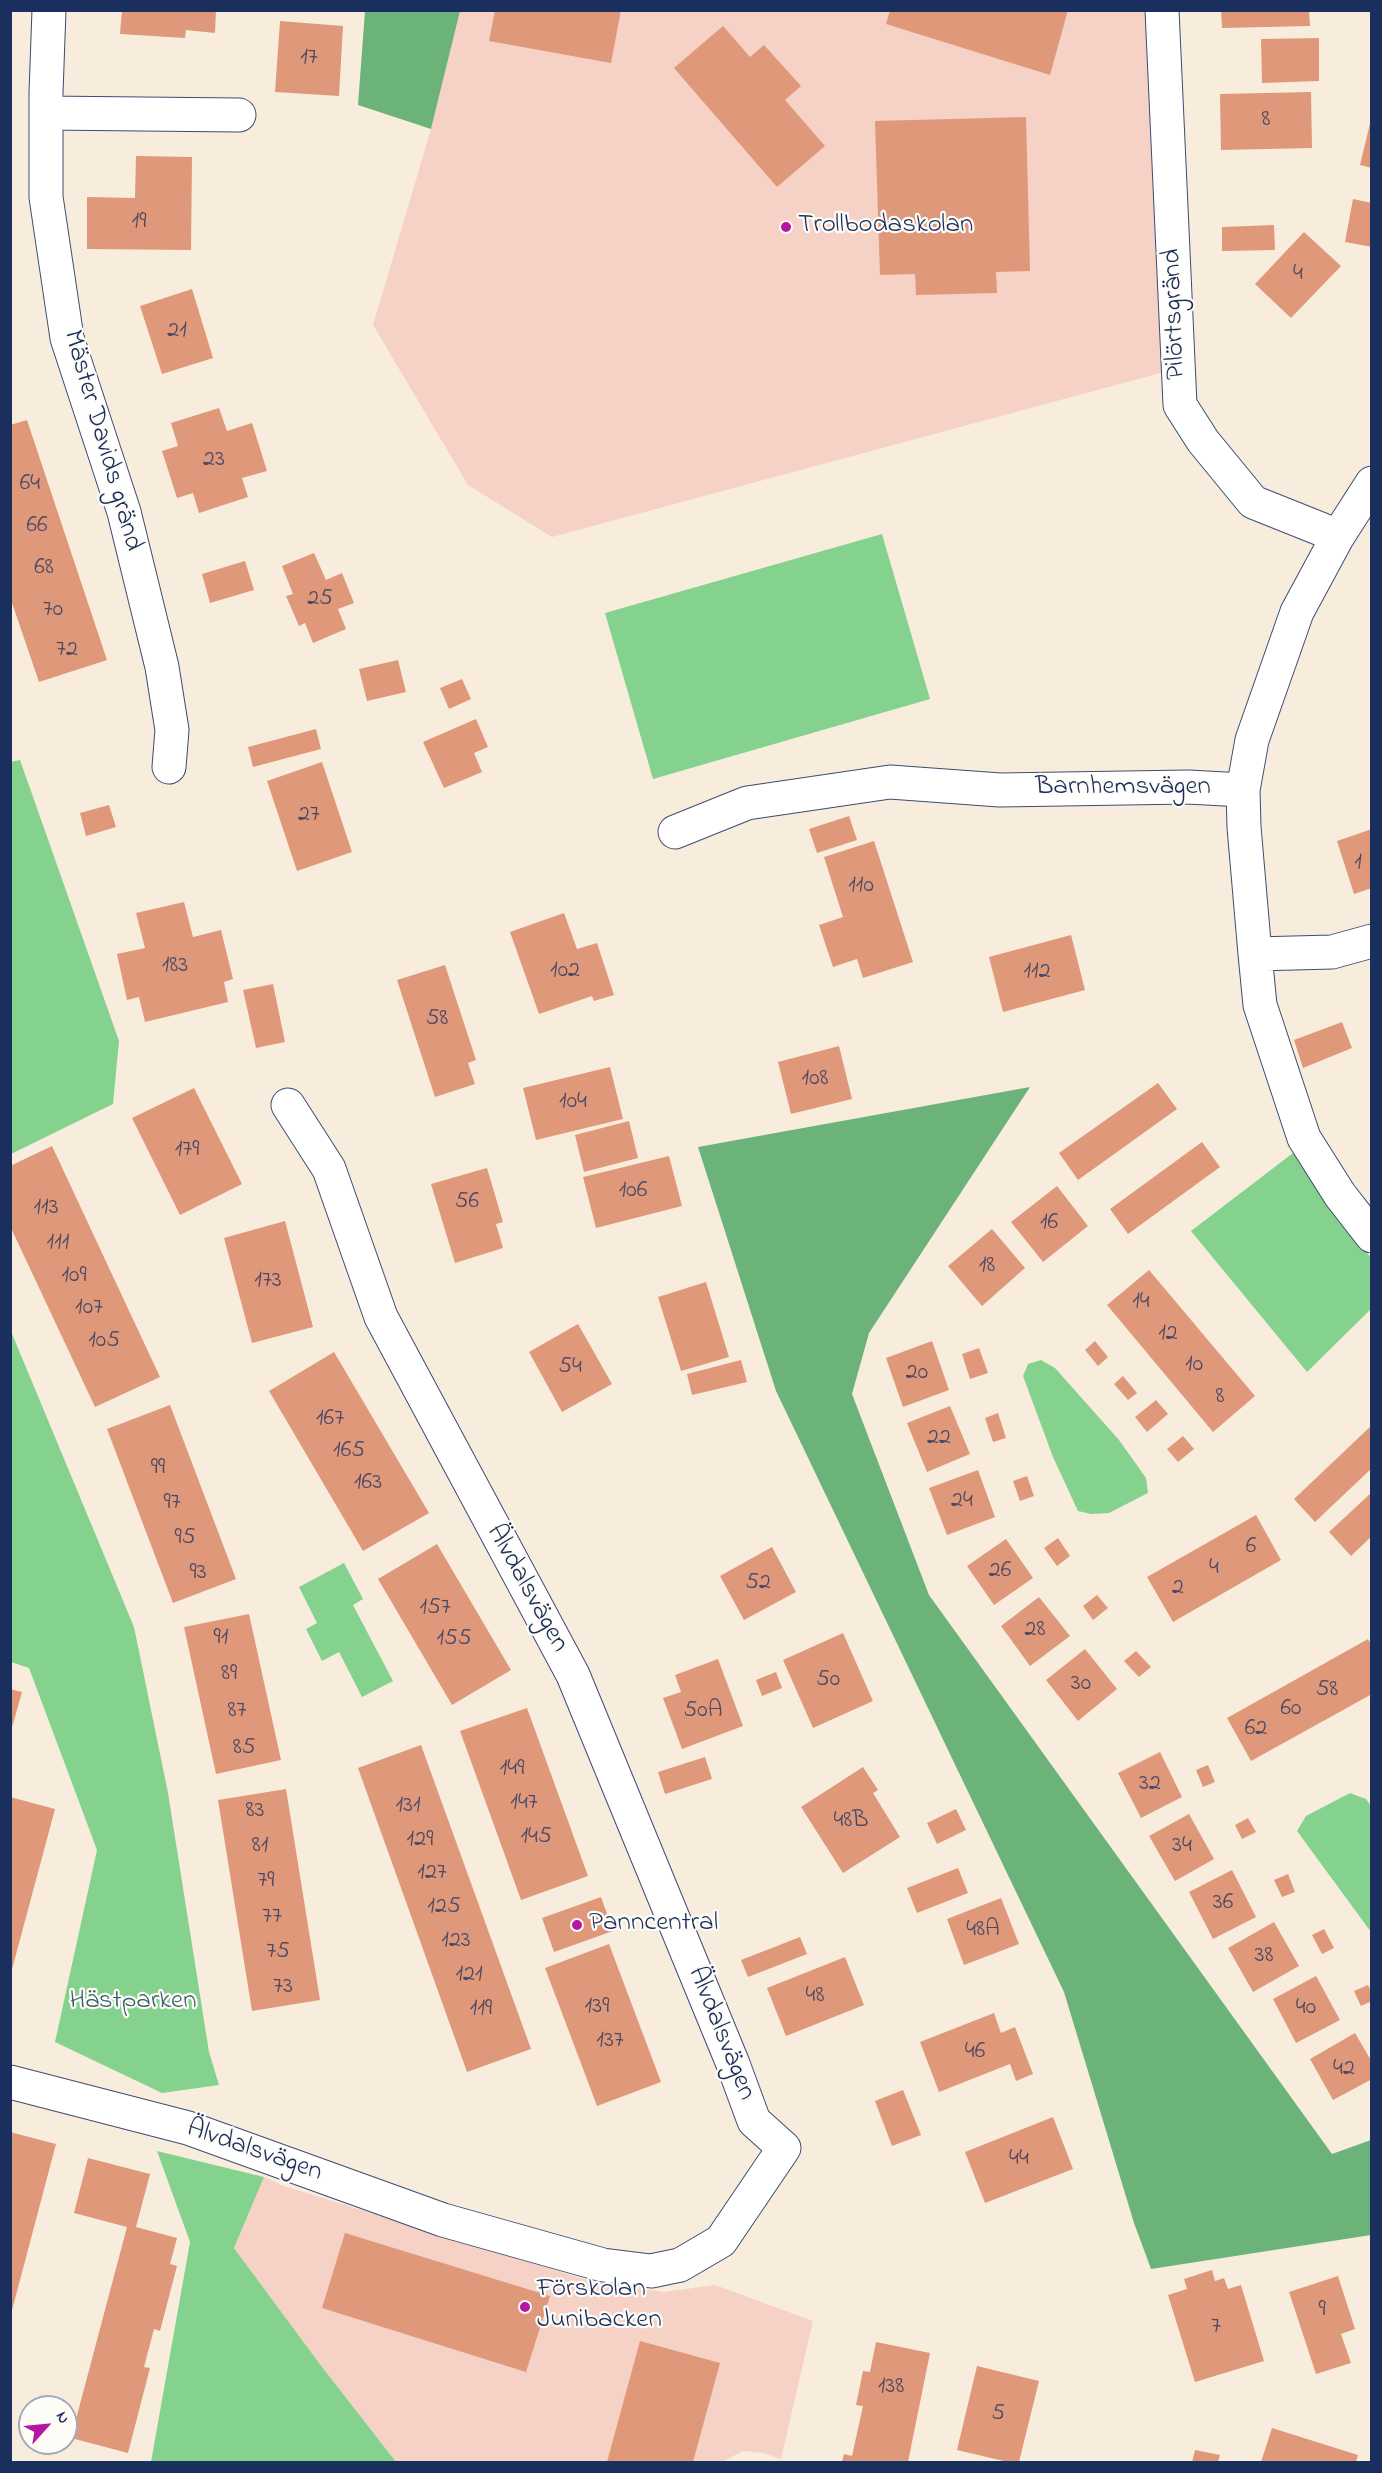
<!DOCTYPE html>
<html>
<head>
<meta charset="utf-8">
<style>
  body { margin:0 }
  #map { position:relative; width:1382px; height:2473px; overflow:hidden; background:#f8eddd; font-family:"Indie Flower",sans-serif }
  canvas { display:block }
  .frame { position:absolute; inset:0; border:12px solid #1b2f5e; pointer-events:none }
  .north { position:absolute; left:18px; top:2395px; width:60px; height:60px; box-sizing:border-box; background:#fdfcf7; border:2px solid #a3aaba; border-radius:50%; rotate:63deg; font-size:16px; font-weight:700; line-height:24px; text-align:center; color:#1b2f5e }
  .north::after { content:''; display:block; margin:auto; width:21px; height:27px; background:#b5179e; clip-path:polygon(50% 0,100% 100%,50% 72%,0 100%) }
</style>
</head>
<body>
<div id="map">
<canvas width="1382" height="2473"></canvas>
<div class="frame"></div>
<div class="north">N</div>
</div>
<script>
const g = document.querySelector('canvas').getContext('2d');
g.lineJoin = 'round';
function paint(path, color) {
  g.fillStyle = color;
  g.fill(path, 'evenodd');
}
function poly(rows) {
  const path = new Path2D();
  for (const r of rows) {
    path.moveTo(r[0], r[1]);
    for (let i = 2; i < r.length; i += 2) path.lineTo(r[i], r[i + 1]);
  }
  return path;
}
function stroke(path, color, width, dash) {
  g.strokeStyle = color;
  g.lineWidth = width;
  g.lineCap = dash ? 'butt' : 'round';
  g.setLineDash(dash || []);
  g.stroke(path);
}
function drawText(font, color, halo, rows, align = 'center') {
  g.font = font + ' "Indie Flower",sans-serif';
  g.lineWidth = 4.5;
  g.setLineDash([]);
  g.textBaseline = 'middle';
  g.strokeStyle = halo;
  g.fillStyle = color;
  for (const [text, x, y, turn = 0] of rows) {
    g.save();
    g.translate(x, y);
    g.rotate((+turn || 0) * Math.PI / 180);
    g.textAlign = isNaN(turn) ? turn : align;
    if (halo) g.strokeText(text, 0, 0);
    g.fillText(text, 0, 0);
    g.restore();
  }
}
paint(poly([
  [460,11,1155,11,1179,368,552,537,468,485,373,325,431,129],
  [264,2177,284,2186,593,2282,664,2292,715,2285,813,2321,781,2459,763,2453,743,2451,722,2462,396,2462,319,2363,234,2248]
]), '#f6d1c5');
paint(poly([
  [882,534,930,699,653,779,605,613],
  [20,760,119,1041,113,1104,11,1154,10,762],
  [1293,1153,1371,1258,1371,1309,1307,1372,1191,1231],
  [10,1329,134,1627,168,1793,209,2052,219,2085,162,2093,55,2042,97,1850,29,1668,11,1662],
  [1041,1360,1055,1368,1119,1440,1146,1478,1148,1493,1109,1513,1091,1514,1078,1511,1053,1457,1023,1376,1028,1364],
  [344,1563,363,1599,353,1605,393,1681,362,1697,339,1652,322,1661,306,1629,317,1623,299,1587],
  [1350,1793,1366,1799,1371,1806,1371,1932,1297,1831,1306,1816],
  [157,2151,264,2177,234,2248,319,2363,396,2462,151,2462,190,2242]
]), '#85d18e');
paint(poly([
  [365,11,460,11,431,129,358,105],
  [1030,1087,869,1333,852,1394,929,1595,1332,2154,1371,2140,1371,2235,1151,2269,1134,2223,1064,1992,776,1391,698,1147]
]), '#6cb379');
paint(poly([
  [122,10,216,10,215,33,186,30,185,38,120,34],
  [495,10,621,10,611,63,489,41],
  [890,10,1068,10,1050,75,886,24],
  [1221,10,1309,10,1310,26,1222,28],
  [280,21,343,26,339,96,275,92],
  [723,26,750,57,764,45,801,86,785,100,825,146,777,187,674,68],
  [1319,38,1319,81,1262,83,1261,39],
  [1311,92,1312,148,1221,150,1220,94],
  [1372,115,1372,168,1360,165],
  [1026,117,1030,271,996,272,997,293,916,295,915,274,880,275,875,121],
  [136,156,192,157,191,250,87,249,87,197,135,198],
  [1353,199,1372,203,1372,247,1345,242],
  [1274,225,1275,250,1222,251,1222,227],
  [1304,232,1341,266,1291,318,1255,284],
  [192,289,213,358,162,374,140,306],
  [219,408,227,431,252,423,267,471,242,478,248,497,199,513,193,493,177,498,162,451,178,446,171,423],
  [27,420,107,660,39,682,10,597,10,425],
  [314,553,326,580,342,573,354,603,338,609,346,629,313,643,305,623,299,626,286,596,293,594,282,566],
  [245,561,254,590,210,603,202,574],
  [398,660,406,692,367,701,359,669],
  [462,679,471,699,449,709,440,688],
  [476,719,488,747,474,753,482,772,444,788,423,742],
  [316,729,321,749,253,767,248,747],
  [322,762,352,852,297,871,267,781],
  [109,805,116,827,86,836,80,813],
  [849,816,857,840,817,853,809,829],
  [1372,829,1372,888,1354,894,1337,841],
  [874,841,913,962,863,978,857,959,833,967,819,925,843,917,824,857],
  [184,902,193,937,221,930,233,979,224,982,228,1002,145,1022,139,997,127,1000,117,954,145,948,136,913],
  [564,913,577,949,597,943,614,995,594,1001,592,996,539,1014,510,932],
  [1071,935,1085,990,1003,1012,989,957],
  [445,965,476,1060,468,1063,475,1084,435,1097,397,980],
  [273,984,285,1042,256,1048,243,990],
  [1342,1022,1352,1048,1303,1068,1294,1040],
  [839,1046,852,1099,791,1114,778,1062],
  [610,1067,623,1119,536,1140,523,1088],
  [1158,1083,1177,1109,1078,1180,1059,1153],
  [194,1088,242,1184,180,1215,132,1118],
  [629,1121,638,1158,584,1172,575,1135],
  [1202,1142,1220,1167,1128,1234,1110,1209],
  [52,1146,160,1377,95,1407,10,1226,10,1166],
  [669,1156,682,1206,596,1228,583,1177],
  [487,1168,503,1222,496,1224,503,1248,455,1263,431,1184],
  [1057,1186,1088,1226,1043,1262,1011,1222],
  [285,1221,313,1327,252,1343,224,1238],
  [992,1229,1025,1268,982,1306,948,1266],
  [1149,1270,1255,1396,1213,1432,1107,1305],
  [706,1282,729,1357,681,1371,658,1297],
  [578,1324,612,1384,562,1412,529,1352],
  [932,1341,949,1390,903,1407,886,1358],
  [1095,1341,1108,1357,1098,1366,1085,1350],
  [979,1348,988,1373,970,1379,962,1354],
  [334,1352,429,1513,363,1551,269,1391],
  [741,1360,747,1382,692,1395,687,1374],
  [1123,1376,1137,1393,1128,1400,1114,1384],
  [1156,1400,1168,1414,1147,1432,1135,1417],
  [170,1405,236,1579,173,1603,107,1429],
  [950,1406,970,1454,927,1472,907,1423],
  [998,1413,1006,1438,993,1442,985,1418],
  [1372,1425,1372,1468,1315,1522,1294,1499],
  [1183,1436,1194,1449,1178,1462,1167,1449],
  [978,1470,995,1517,947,1535,929,1488],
  [1027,1476,1034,1496,1020,1501,1013,1481],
  [1372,1492,1372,1536,1351,1556,1329,1532],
  [1256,1515,1281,1560,1173,1622,1147,1577],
  [1058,1538,1070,1556,1057,1566,1044,1548],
  [1006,1539,1033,1578,994,1605,967,1566],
  [437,1544,511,1670,452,1705,378,1579],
  [772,1547,796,1592,744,1620,720,1576],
  [1097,1595,1108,1608,1093,1620,1083,1606],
  [1039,1597,1070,1636,1030,1666,1001,1626],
  [249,1614,281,1760,216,1774,184,1627],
  [843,1633,873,1701,813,1728,783,1660],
  [1368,1639,1372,1646,1372,1694,1251,1761,1227,1718],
  [1085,1649,1117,1689,1078,1721,1046,1680],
  [1136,1651,1151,1667,1139,1677,1124,1661],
  [718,1659,743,1726,682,1749,663,1698,681,1692,675,1675],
  [776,1672,782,1688,762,1696,756,1680],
  [10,1689,22,1692,11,1731,10,1731],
  [527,1708,588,1876,521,1900,460,1731],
  [421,1745,531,2049,467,2072,358,1768],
  [1160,1752,1182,1797,1141,1818,1118,1773],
  [705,1757,712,1779,665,1794,658,1772],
  [1208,1765,1215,1782,1203,1787,1196,1770],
  [863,1767,878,1790,873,1793,900,1837,843,1873,801,1807],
  [286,1789,320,2000,252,2011,218,1800],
  [10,1797,55,1809,11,1973,10,1973],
  [956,1809,966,1830,937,1844,927,1823],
  [1189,1814,1214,1859,1175,1881,1149,1836],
  [1248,1818,1256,1832,1242,1839,1235,1825],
  [958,1868,968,1893,917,1913,907,1888],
  [1232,1870,1256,1917,1213,1939,1189,1892],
  [1288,1874,1295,1892,1282,1897,1274,1880],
  [601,1897,613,1931,554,1952,542,1918],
  [1001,1898,1019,1944,964,1965,947,1919],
  [1274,1922,1299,1966,1253,1992,1228,1948],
  [1324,1929,1334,1948,1322,1954,1312,1935],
  [800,1937,807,1954,748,1977,741,1960],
  [609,1944,661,2082,597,2106,545,1968],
  [845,1957,864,2005,786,2036,767,1988],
  [1316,1976,1340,2020,1296,2043,1273,1999],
  [1368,1985,1372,1993,1372,2001,1361,2006,1354,1991],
  [994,2013,1001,2033,1015,2027,1033,2074,1016,2081,1010,2064,939,2092,920,2042],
  [1355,2033,1372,2062,1372,2079,1333,2100,1310,2059],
  [903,2090,921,2135,892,2146,875,2101],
  [1053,2117,1073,2169,985,2203,965,2152],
  [10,2132,56,2144,11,2314,10,2313],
  [88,2158,150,2174,136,2227,177,2238,170,2264,177,2266,160,2331,154,2329,144,2367,150,2368,128,2453,71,2438,127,2227,74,2213],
  [345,2233,550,2296,526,2372,322,2308],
  [1212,2270,1215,2281,1224,2278,1228,2289,1241,2285,1264,2361,1195,2382,1168,2295,1187,2289,1184,2279],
  [1338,2276,1355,2329,1341,2334,1351,2363,1316,2374,1289,2292],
  [640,2341,720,2363,693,2462,607,2462],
  [876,2342,930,2353,908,2462,842,2462,844,2454,852,2456,863,2406,856,2405,863,2371,870,2372],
  [977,2366,1039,2381,1019,2462,1008,2462,957,2450],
  [1272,2428,1358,2455,1356,2462,1261,2462],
  [1195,2450,1220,2455,1218,2462,1192,2462]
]), '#df9879');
const minor = poly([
  [49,10,46,93,46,197,67,338,124,512,162,667,172,730,169,767],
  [1162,10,1180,405,1203,441,1253,502,1338,536],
  [46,113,239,115],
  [1243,790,1244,827,1255,954,1332,952,1372,941],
  [675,832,747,803,890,782,1000,790,1188,787,1243,790,1252,740,1297,612,1338,536,1372,483],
  [1255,954,1260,1005,1304,1138,1340,1195,1372,1236],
  [10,2082,188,2128,443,2220,603,2265,651,2271,680,2265,721,2241,784,2148,754,2121,733,2064,573,1675,381,1317,329,1169,288,1105]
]);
stroke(minor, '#3c4c71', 35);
stroke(minor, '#fff', 33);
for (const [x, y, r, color] of [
  [786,227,6,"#b5179e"],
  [577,1925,6,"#b5179e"],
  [525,2307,6,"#b5179e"]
]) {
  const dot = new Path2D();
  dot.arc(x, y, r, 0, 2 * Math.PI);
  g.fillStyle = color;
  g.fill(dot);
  stroke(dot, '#fdfcf7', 2);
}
drawText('24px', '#4c4965', null, [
  ["17",309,59],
  ["8",1266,121],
  ["19",139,223],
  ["4",1298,275],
  ["21",177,332],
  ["23",214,461],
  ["64",30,485],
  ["66",37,527],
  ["68",44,569],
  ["25",320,600],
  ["70",53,611],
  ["72",67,651],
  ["27",309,816],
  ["1",1358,864],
  ["110",861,887],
  ["183",175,967],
  ["102",565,972],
  ["112",1037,973],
  ["58",437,1020],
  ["108",815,1080],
  ["104",573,1103],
  ["179",187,1151],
  ["106",633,1192],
  ["56",467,1203],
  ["113",46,1209],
  ["16",1049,1224],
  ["111",58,1244],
  ["18",987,1267],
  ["109",74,1277],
  ["173",268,1282],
  ["14",1141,1303],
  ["107",89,1309],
  ["12",1168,1335],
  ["105",104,1342],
  ["10",1194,1366],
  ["54",570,1368],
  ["20",917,1374],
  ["8",1220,1398],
  ["167",330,1420],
  ["22",939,1439],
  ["165",349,1452],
  ["99",158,1469],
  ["163",368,1484],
  ["24",962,1502],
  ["97",172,1504],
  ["95",185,1539],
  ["6",1251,1548],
  ["4",1214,1569],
  ["26",1000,1572],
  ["93",198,1574],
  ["52",758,1584],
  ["2",1178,1589],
  ["157",435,1609],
  ["28",1035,1631],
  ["91",221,1639],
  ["155",454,1640],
  ["89",229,1675],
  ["50",828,1681],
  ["30",1081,1685],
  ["58",1327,1691],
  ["60",1291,1710],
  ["87",237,1712],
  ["50A",703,1712],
  ["62",1256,1730],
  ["85",244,1749],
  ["149",512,1770],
  ["32",1150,1785],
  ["147",524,1804],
  ["131",408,1807],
  ["83",255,1812],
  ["48B",851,1822],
  ["145",536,1838],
  ["129",420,1841],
  ["81",260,1847],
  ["34",1182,1847],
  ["127",432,1874],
  ["79",266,1882],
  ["36",1223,1904],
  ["125",444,1908],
  ["77",272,1918],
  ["48A",983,1931],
  ["123",456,1942],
  ["75",278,1953],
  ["38",1264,1957],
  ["121",469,1976],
  ["73",283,1988],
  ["48",815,1997],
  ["139",597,2008],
  ["40",1306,2009],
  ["119",481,2010],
  ["137",610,2042],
  ["46",975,2053],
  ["42",1344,2070],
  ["44",1019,2160],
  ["9",1322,2311],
  ["7",1216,2328],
  ["138",891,2388],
  ["5",998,2415]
]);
drawText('27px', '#1b2f5e', '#fdfcf7', [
  ["Trollbodaskolan",798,227],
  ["Panncentral",589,1925],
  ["Förskolan",537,2291],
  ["Junibacken",537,2322]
], 'left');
drawText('27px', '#1b2f5e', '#fdfcf7', [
  ["Pilörtsgränd",1176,314,-92],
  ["Mäster Davids gränd",101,441,74],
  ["Barnhemsvägen",1123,789],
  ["Älvdalsvägen",526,1589,61],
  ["Älvdalsvägen",720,2034,68],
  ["Älvdalsvägen",254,2152,19]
]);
drawText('27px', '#3b606c', '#fdfcf7', [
  ["Hästparken",133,2003]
]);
</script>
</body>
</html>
